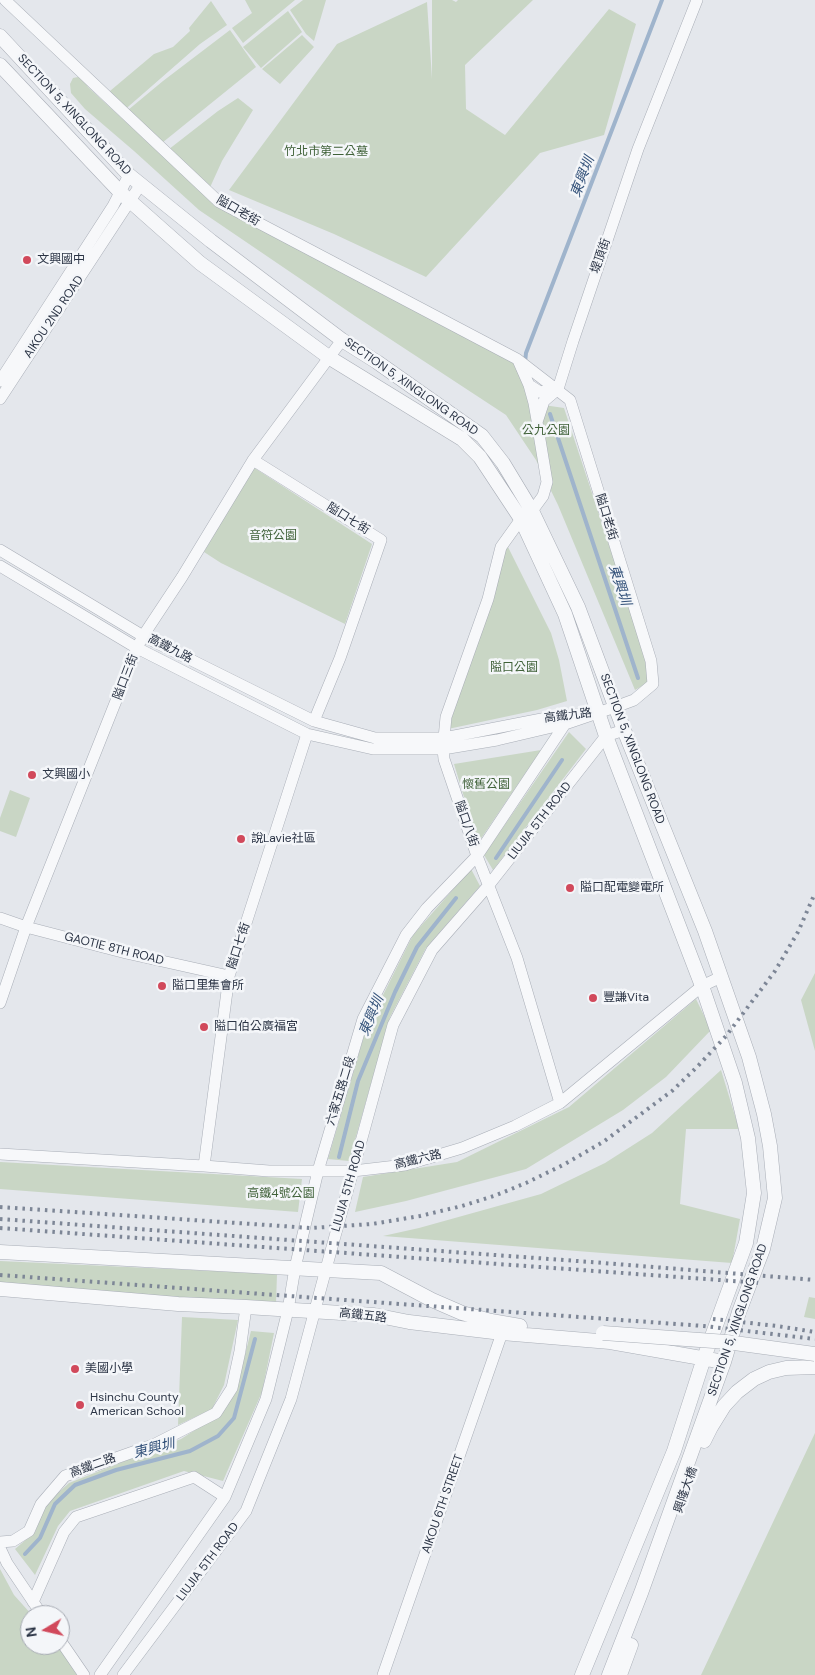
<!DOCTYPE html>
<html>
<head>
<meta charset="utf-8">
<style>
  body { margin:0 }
  #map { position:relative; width:815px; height:1675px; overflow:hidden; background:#e4e7ec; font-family:"DM Sans",sans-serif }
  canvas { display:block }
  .north { position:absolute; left:20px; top:1605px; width:50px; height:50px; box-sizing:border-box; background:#f4f6f9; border:1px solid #a4a8b1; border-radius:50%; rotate:261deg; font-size:14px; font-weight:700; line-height:20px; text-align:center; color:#2b3445 }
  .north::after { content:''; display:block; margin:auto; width:18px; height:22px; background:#d1495b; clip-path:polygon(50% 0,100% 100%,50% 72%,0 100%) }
</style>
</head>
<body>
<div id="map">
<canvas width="815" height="1675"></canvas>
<div class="north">N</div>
</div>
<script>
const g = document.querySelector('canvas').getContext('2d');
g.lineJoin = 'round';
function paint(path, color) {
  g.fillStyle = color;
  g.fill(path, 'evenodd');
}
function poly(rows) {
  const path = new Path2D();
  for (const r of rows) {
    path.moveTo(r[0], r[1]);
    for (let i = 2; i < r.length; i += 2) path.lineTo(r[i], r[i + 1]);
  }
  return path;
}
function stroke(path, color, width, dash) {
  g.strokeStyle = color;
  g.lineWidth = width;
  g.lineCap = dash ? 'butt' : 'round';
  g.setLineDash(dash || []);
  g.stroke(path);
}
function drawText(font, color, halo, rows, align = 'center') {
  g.font = font + ' "DM Sans","Noto Sans TC",sans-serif';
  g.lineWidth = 5;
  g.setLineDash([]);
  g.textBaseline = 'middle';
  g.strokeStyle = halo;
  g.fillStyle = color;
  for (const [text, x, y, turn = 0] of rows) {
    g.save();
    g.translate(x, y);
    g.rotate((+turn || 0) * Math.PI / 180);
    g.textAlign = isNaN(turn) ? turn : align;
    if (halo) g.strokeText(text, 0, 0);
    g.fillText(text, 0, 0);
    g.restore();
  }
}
paint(poly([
  [245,0,295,0,243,43,232,28,252,13],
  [303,0,326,0,314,41,306,34,290,10],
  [432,0,452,0,456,2,458,0,533,0,465,65,466,109,505,135,609,9,636,24,604,135,540,153,426,277,334,234,229,190,337,44,427,2,432,79],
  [211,1,227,25,200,44,121,113,104,96,154,54,173,47,190,31,189,28],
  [288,11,302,32,261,68,243,47],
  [230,30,256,67,157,147,122,115,163,81],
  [302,35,314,47,280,84,262,69],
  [78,77,84,80,88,87,218,207,516,363,530,403,564,408,647,660,649,682,635,690,558,505,536,460,506,415,355,316,199,210,134,151,85,109,71,93,70,84,73,78],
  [238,98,253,110,222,161,207,194,164,153,218,111],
  [253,467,372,544,345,624,221,563,204,552],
  [505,541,551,633,559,660,567,701,537,710,448,729],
  [569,732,586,749,493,870,484,855],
  [541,750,478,843,454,764],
  [10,790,30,798,16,837,0,831,0,818],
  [471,869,480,886,426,948,390,1017,349,1161,328,1159,366,1029,413,935],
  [815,973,815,1051,801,1000],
  [696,999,711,1030,666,1077,623,1110,526,1169,406,1201,355,1212,363,1177,457,1162,569,1107],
  [721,1070,739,1129,686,1129,680,1204,740,1219,732,1263,383,1236,419,1228,541,1194,605,1163,652,1133],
  [0,1162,302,1179,298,1212,0,1189],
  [0,1261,277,1274,276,1304,0,1285],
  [809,1297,815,1298,815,1319,804,1317],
  [182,1317,238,1320,224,1385,212,1409,178,1425],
  [251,1331,274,1333,262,1392,223,1481,184,1471,70,1511,58,1526,35,1575,15,1549,35,1532,46,1504,69,1483,181,1439,217,1416,236,1390],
  [815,1433,815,1675,701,1675],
  [0,1569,14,1595,32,1615,30,1615,30,1645,59,1645,79,1675,0,1675]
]), '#c9d6c5');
stroke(poly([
  [525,362,526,353,662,0],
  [550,414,638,678],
  [496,858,562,760],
  [339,1157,358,1081,395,992,417,947,456,898],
  [25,1554,40,1538,55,1504,75,1485,116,1470,190,1451,218,1436,234,1418,255,1339]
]), '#9fb4cc', 4);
const minor = poly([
  [518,360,529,385,540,392,558,389],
  [0,381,113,206,129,175],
  [529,385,534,403,537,420],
  [0,399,141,184],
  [253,460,381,540,340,658,314,721],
  [0,550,143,636,314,721,375,738,444,738,557,716,581,714],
  [0,566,137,648,307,734,373,749,443,749,497,740,565,724,615,707,634,700,653,684,651,661,570,400,517,359,219,202,5,0],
  [0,918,26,927,126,953,229,976],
  [0,1003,26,927,137,648,143,636,182,577,253,460,342,340],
  [560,1103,517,958,477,856,444,759,443,749,446,717,488,599,501,547,521,519,532,511,543,496,547,482,537,422,544,401,558,389,573,341,638,149,697,0],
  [0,1154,204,1166,269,1171,353,1171,405,1165,462,1148,515,1126,560,1103,702,986,721,977],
  [204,1166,229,976,307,734],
  [0,1542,13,1541,29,1531,41,1504,65,1476,153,1445,216,1413,232,1388,240,1351,246,1307],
  [0,1548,7,1563,42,1615],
  [33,1602,64,1532,76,1517,194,1477,225,1497],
  [60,1640,84,1675],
  [100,1675,225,1497,266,1399,288,1310,295,1268,318,1171,363,1019,406,935,427,908,477,856,565,724],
  [123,1675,246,1511,291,1399,326,1269,393,1025,432,950,488,886,606,736,624,730],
  [383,1675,502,1333]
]);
const tertiary = poly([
  [0,36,129,175,211,241,342,340,377,362,482,436,503,463,532,511,578,607,624,730,705,931,749,1057,764,1114,770,1146,775,1198,763,1249,739,1312,724,1362,641,1593,609,1675],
  [0,65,121,193,200,263,330,358,462,439,480,457,521,519,565,614,606,736,702,986,735,1083,748,1138,754,1193,746,1243,704,1358,674,1451,582,1675],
  [0,1252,381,1273,432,1300,462,1313,491,1321,520,1326],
  [0,1289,178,1304,246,1307,374,1315,409,1322,502,1333,610,1342,724,1362],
  [704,1441,711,1427,724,1406,737,1392,754,1379,769,1372,786,1368,815,1367],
  [620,1675,631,1645]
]);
stroke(minor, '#a9aeb7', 12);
stroke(tertiary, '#a9aeb7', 15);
stroke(minor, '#f7f8fa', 11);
stroke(tertiary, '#f7f8fa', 14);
stroke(poly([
  [0,1207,311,1228,372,1224,420,1216,462,1206,494,1196,526,1183,565,1164,603,1142,672,1091,697,1067,726,1036,775,971,798,932,815,893],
  [0,1219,591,1262,815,1280],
  [0,1228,761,1283],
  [0,1275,704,1326,815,1339],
  [713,1319,777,1326,815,1332]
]), '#7d8696', 4, [2.5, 5]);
const tertiaryBridge = poly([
  [603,1333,727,1342,815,1354]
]);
stroke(tertiaryBridge, '#a9aeb7', 15, []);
stroke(tertiaryBridge, '#f7f8fa', 14);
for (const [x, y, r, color] of [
  [27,260,5,"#d1495b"],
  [32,775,5,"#d1495b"],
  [241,839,5,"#d1495b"],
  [570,888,5,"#d1495b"],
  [162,986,5,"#d1495b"],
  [593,998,5,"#d1495b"],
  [204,1027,5,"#d1495b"],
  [75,1369,5,"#d1495b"],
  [80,1405,5,"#d1495b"]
]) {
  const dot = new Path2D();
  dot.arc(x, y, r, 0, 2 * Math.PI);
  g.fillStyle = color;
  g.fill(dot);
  stroke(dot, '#f4f6f9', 2);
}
drawText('12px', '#2b3445', '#f4f6f9', [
  ["SECTION 5, XINGLONG ROAD",74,115,47],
  ["隘口老街",238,211,30],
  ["堤頂街",601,256,-71],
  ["AIKOU 2ND ROAD",54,317,-56],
  ["SECTION 5, XINGLONG ROAD",411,387,35],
  ["隘口老街",606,517,73],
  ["隘口七街",348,519,32],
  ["高鐵九路",170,649,27],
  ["隘口三街",126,677,-69],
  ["高鐵九路",568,716,-7],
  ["SECTION 5, XINGLONG ROAD",632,749,69],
  ["LIUJIA 5TH ROAD",540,821,-52],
  ["隘口八街",466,824,71],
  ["隘口七街",239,946,-72],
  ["GAOTIE 8TH ROAD",114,949,14],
  ["六家五路二段",341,1091,-73],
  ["高鐵六路",418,1160,-14],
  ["LIUJIA 5TH ROAD",349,1186,-74],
  ["高鐵五路",363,1316,6],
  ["SECTION 5, XINGLONG ROAD",738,1320,-71],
  ["高鐵二路",93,1466,-20],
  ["興隆大橋",686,1490,-71],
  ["AIKOU 6TH STREET",443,1504,-71],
  ["LIUJIA 5TH ROAD",208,1562,-53]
]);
drawText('12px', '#3f6138', '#f4f6f9', [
  ["竹北市第二公墓",326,152],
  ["公九公園",546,431],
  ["音符公園",273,536],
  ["隘口公園",514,668],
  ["懷舊公園",486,785],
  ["高鐵4號公園",281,1194]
]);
drawText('12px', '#2b3445', '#f4f6f9', [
  ["文興國中",37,260],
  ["文興國小",42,775],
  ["說Lavie社區",251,839],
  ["隘口配電變電所",580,888],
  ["隘口里集會所",172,986],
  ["豐謙Vita",603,998],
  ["隘口伯公廣福宮",214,1027],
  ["美國小學",85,1369],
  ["Hsinchu County",90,1398],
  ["American School",90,1412]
], 'left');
drawText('italic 14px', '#34527a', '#f4f6f9', [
  ["東興圳",583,177,-69],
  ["東興圳",619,585,72],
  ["東興圳",372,1016,-67],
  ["東興圳",154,1449,-14]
]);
</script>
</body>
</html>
